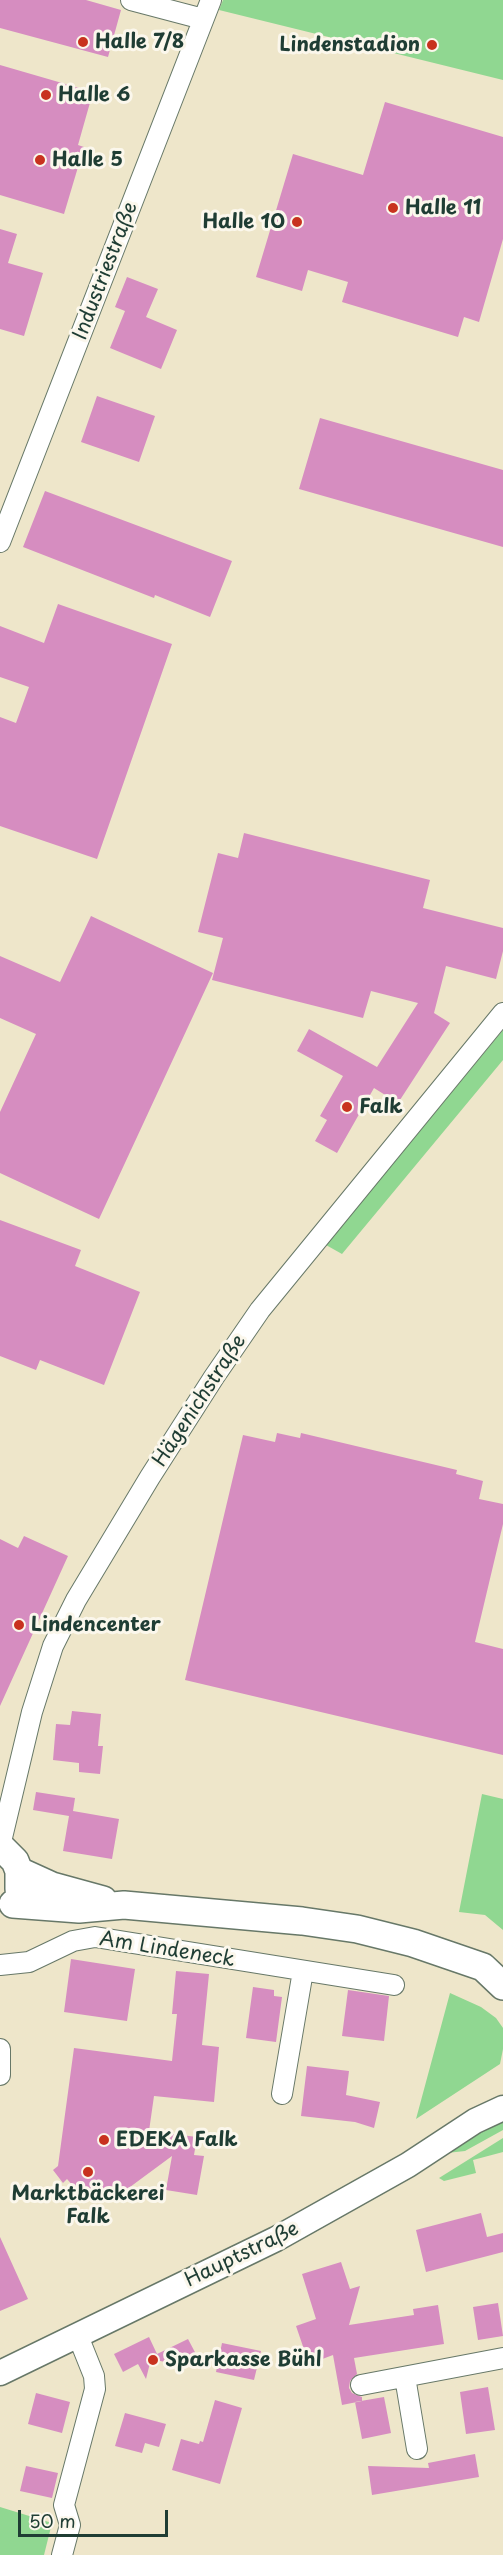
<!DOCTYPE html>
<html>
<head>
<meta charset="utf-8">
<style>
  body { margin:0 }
  #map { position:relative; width:503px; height:2555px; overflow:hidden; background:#eee6ca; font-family:"Playpen Sans",sans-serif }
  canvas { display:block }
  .scale { position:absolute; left:18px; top:2510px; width:150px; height:27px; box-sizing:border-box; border:3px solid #1f3d34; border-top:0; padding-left:8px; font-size:18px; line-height:21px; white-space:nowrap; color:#1f3d34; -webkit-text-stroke:4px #fbf7ec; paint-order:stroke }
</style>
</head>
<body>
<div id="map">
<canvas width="503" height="2555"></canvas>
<div class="scale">50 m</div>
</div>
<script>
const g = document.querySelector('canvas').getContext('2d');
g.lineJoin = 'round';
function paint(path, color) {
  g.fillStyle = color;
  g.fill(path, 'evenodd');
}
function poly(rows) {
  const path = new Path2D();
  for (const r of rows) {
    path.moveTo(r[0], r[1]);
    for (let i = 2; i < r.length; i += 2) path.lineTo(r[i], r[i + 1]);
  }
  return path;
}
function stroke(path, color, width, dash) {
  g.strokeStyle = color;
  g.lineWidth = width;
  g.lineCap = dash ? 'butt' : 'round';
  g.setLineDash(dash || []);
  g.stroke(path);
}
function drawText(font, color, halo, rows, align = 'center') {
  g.font = font + ' "Playpen Sans",sans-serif';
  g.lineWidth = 6;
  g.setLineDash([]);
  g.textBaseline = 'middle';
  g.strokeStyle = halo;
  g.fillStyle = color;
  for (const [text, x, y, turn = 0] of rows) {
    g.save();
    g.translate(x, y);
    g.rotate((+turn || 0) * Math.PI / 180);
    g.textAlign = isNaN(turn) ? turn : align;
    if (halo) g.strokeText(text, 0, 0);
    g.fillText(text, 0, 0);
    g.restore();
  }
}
paint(poly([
  [223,0,503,0,503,80,219,10],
  [503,1030,503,1060,342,1254,326,1245],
  [482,1794,503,1799,503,1930,485,1915,459,1912],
  [450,1993,481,2007,496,2018,503,2028,503,2049,500,2064,416,2119],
  [503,2119,503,2130,465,2151,447,2153],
  [503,2138,503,2152,473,2160,476,2173,444,2181,439,2178],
  [0,2507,52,2523,44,2555,0,2555]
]), '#90d791');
paint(poly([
  [0,0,86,0,121,10,108,57,0,28],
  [0,65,93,92,78,145,84,147,64,214,0,195],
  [385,102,503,137,503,239,479,322,464,317,458,337,342,302,348,282,308,270,302,291,256,277,293,154,363,175],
  [0,229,17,234,8,263,43,273,24,336,0,329],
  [127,277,158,289,146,317,177,330,161,369,110,348,125,311,115,307],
  [97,396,155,416,139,462,81,442],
  [320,418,503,470,503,547,299,489],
  [45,491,232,561,210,617,155,595,154,598,23,547],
  [58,604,172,644,97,859,0,826,0,717,16,723,29,687,0,677,0,626,44,643],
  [244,833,430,880,423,908,503,928,503,951,496,979,446,966,434,1013,450,1023,398,1103,374,1088,337,1153,315,1141,327,1120,320,1116,343,1076,297,1051,309,1029,377,1067,418,1003,371,991,363,1018,212,980,223,938,198,932,218,853,238,858],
  [91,916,213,973,99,1219,0,1173,0,1112,36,1034,0,1018,0,956,60,982],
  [0,1220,81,1250,75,1266,140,1292,104,1385,40,1360,36,1370,0,1356],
  [277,1433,300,1438,301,1433,457,1470,456,1474,483,1481,479,1499,503,1504,503,1524,475,1642,503,1649,503,1755,185,1680,243,1435,275,1442],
  [24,1536,68,1556,0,1706,0,1539,18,1548],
  [72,1711,101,1714,98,1746,103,1746,100,1774,79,1772,79,1763,53,1760,56,1724,70,1725],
  [36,1792,75,1798,73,1811,119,1819,112,1859,63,1851,69,1816,33,1810],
  [71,1959,135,1969,127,2021,64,2012],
  [176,1971,209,1974,202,2045,219,2047,214,2102,154,2096,149,2131,197,2137,194,2155,204,2156,197,2195,166,2190,172,2156,130,2187,129,2194,74,2187,67,2179,63,2183,53,2170,58,2166,74,2048,172,2061,177,2014,172,2014],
  [253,1987,274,1990,274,1996,282,1997,276,2042,246,2038],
  [348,1990,389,1996,384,2041,342,2036],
  [307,2066,349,2071,346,2095,380,2102,374,2128,355,2122,301,2116],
  [481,2213,487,2237,503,2233,503,2252,426,2272,416,2230],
  [0,2237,28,2299,0,2311],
  [341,2262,350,2289,360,2286,349,2325,414,2315,413,2309,438,2305,444,2344,354,2358,357,2374,350,2381,349,2388,352,2393,362,2397,362,2401,342,2405,333,2355,309,2364,296,2326,316,2319,302,2274],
  [498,2303,503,2336,478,2340,473,2307],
  [149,2337,157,2354,188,2339,197,2356,179,2365,151,2359,146,2379,138,2364,123,2372,114,2354],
  [222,2343,261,2351,254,2380,216,2372],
  [488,2387,495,2430,466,2434,460,2392],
  [36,2393,70,2402,62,2433,28,2424],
  [384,2397,391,2433,362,2439,355,2402],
  [215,2400,242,2408,220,2484,172,2470,181,2439,199,2444,200,2441,203,2442],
  [125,2413,166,2424,159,2447,145,2443,142,2453,115,2446],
  [475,2454,479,2477,372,2495,368,2466,429,2468,428,2463],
  [26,2466,58,2473,52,2498,20,2491]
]), '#d68dc0');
const minor = poly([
  [131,0,203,19],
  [0,542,211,0],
  [0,1846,32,1712,53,1646,76,1600,150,1477,214,1377,260,1310,503,1013],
  [0,1965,29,1962,73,1941,95,1937,394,1985],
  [0,2049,0,2075],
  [282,2094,303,1971],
  [405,2377,417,2449],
  [361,2385,503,2358],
  [62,2555,70,2525,64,2505,95,2389,94,2376,78,2336]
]);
const tertiary = poly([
  [0,2373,276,2239,408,2165,475,2121,503,2108]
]);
const secondary = poly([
  [0,1846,15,1861,19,1871,19,1889],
  [19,1871,52,1886,103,1900],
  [13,1904,79,1909,124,1905,302,1921,357,1929,413,1943,483,1967,503,1986]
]);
stroke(minor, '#677868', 22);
stroke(tertiary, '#677868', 27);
stroke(secondary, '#677868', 30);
stroke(minor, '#fff', 20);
stroke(tertiary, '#fff', 24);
stroke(secondary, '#fff', 27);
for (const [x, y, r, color] of [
  [83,42,6,"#c8321e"],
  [432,45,6,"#c8321e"],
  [46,95,6,"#c8321e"],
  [40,160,6,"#c8321e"],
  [393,208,6,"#c8321e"],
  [297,222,6,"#c8321e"],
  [347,1107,6,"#c8321e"],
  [19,1625,6,"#c8321e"],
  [104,2140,6,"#c8321e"],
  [88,2172,6,"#c8321e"],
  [153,2360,6,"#c8321e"]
]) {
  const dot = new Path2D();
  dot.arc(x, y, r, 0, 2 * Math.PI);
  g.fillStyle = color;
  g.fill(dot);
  stroke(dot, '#fbf7ec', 2);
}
drawText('bold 20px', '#1f3d34', '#fbf7ec', [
  ["Halle 7/8",95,42],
  ["Lindenstadion",420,45,"right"],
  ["Halle 6",58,95],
  ["Halle 5",52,160],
  ["Halle 11",405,208],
  ["Halle 10",285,222,"right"],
  ["Falk",359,1107],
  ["Lindencenter",31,1625],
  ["EDEKA Falk",116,2140],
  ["Marktbäckerei",88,2194,"center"],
  ["Falk",88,2217,"center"],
  ["Sparkasse Bühl",165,2360]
], 'left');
drawText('20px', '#1f3d34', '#fbf7ec', [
  ["Industriestraße",106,271,-69],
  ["Hägenichstraße",200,1401,-57],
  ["Am Lindeneck",167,1950,9],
  ["Hauptstraße",242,2255,-26]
]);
</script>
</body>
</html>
